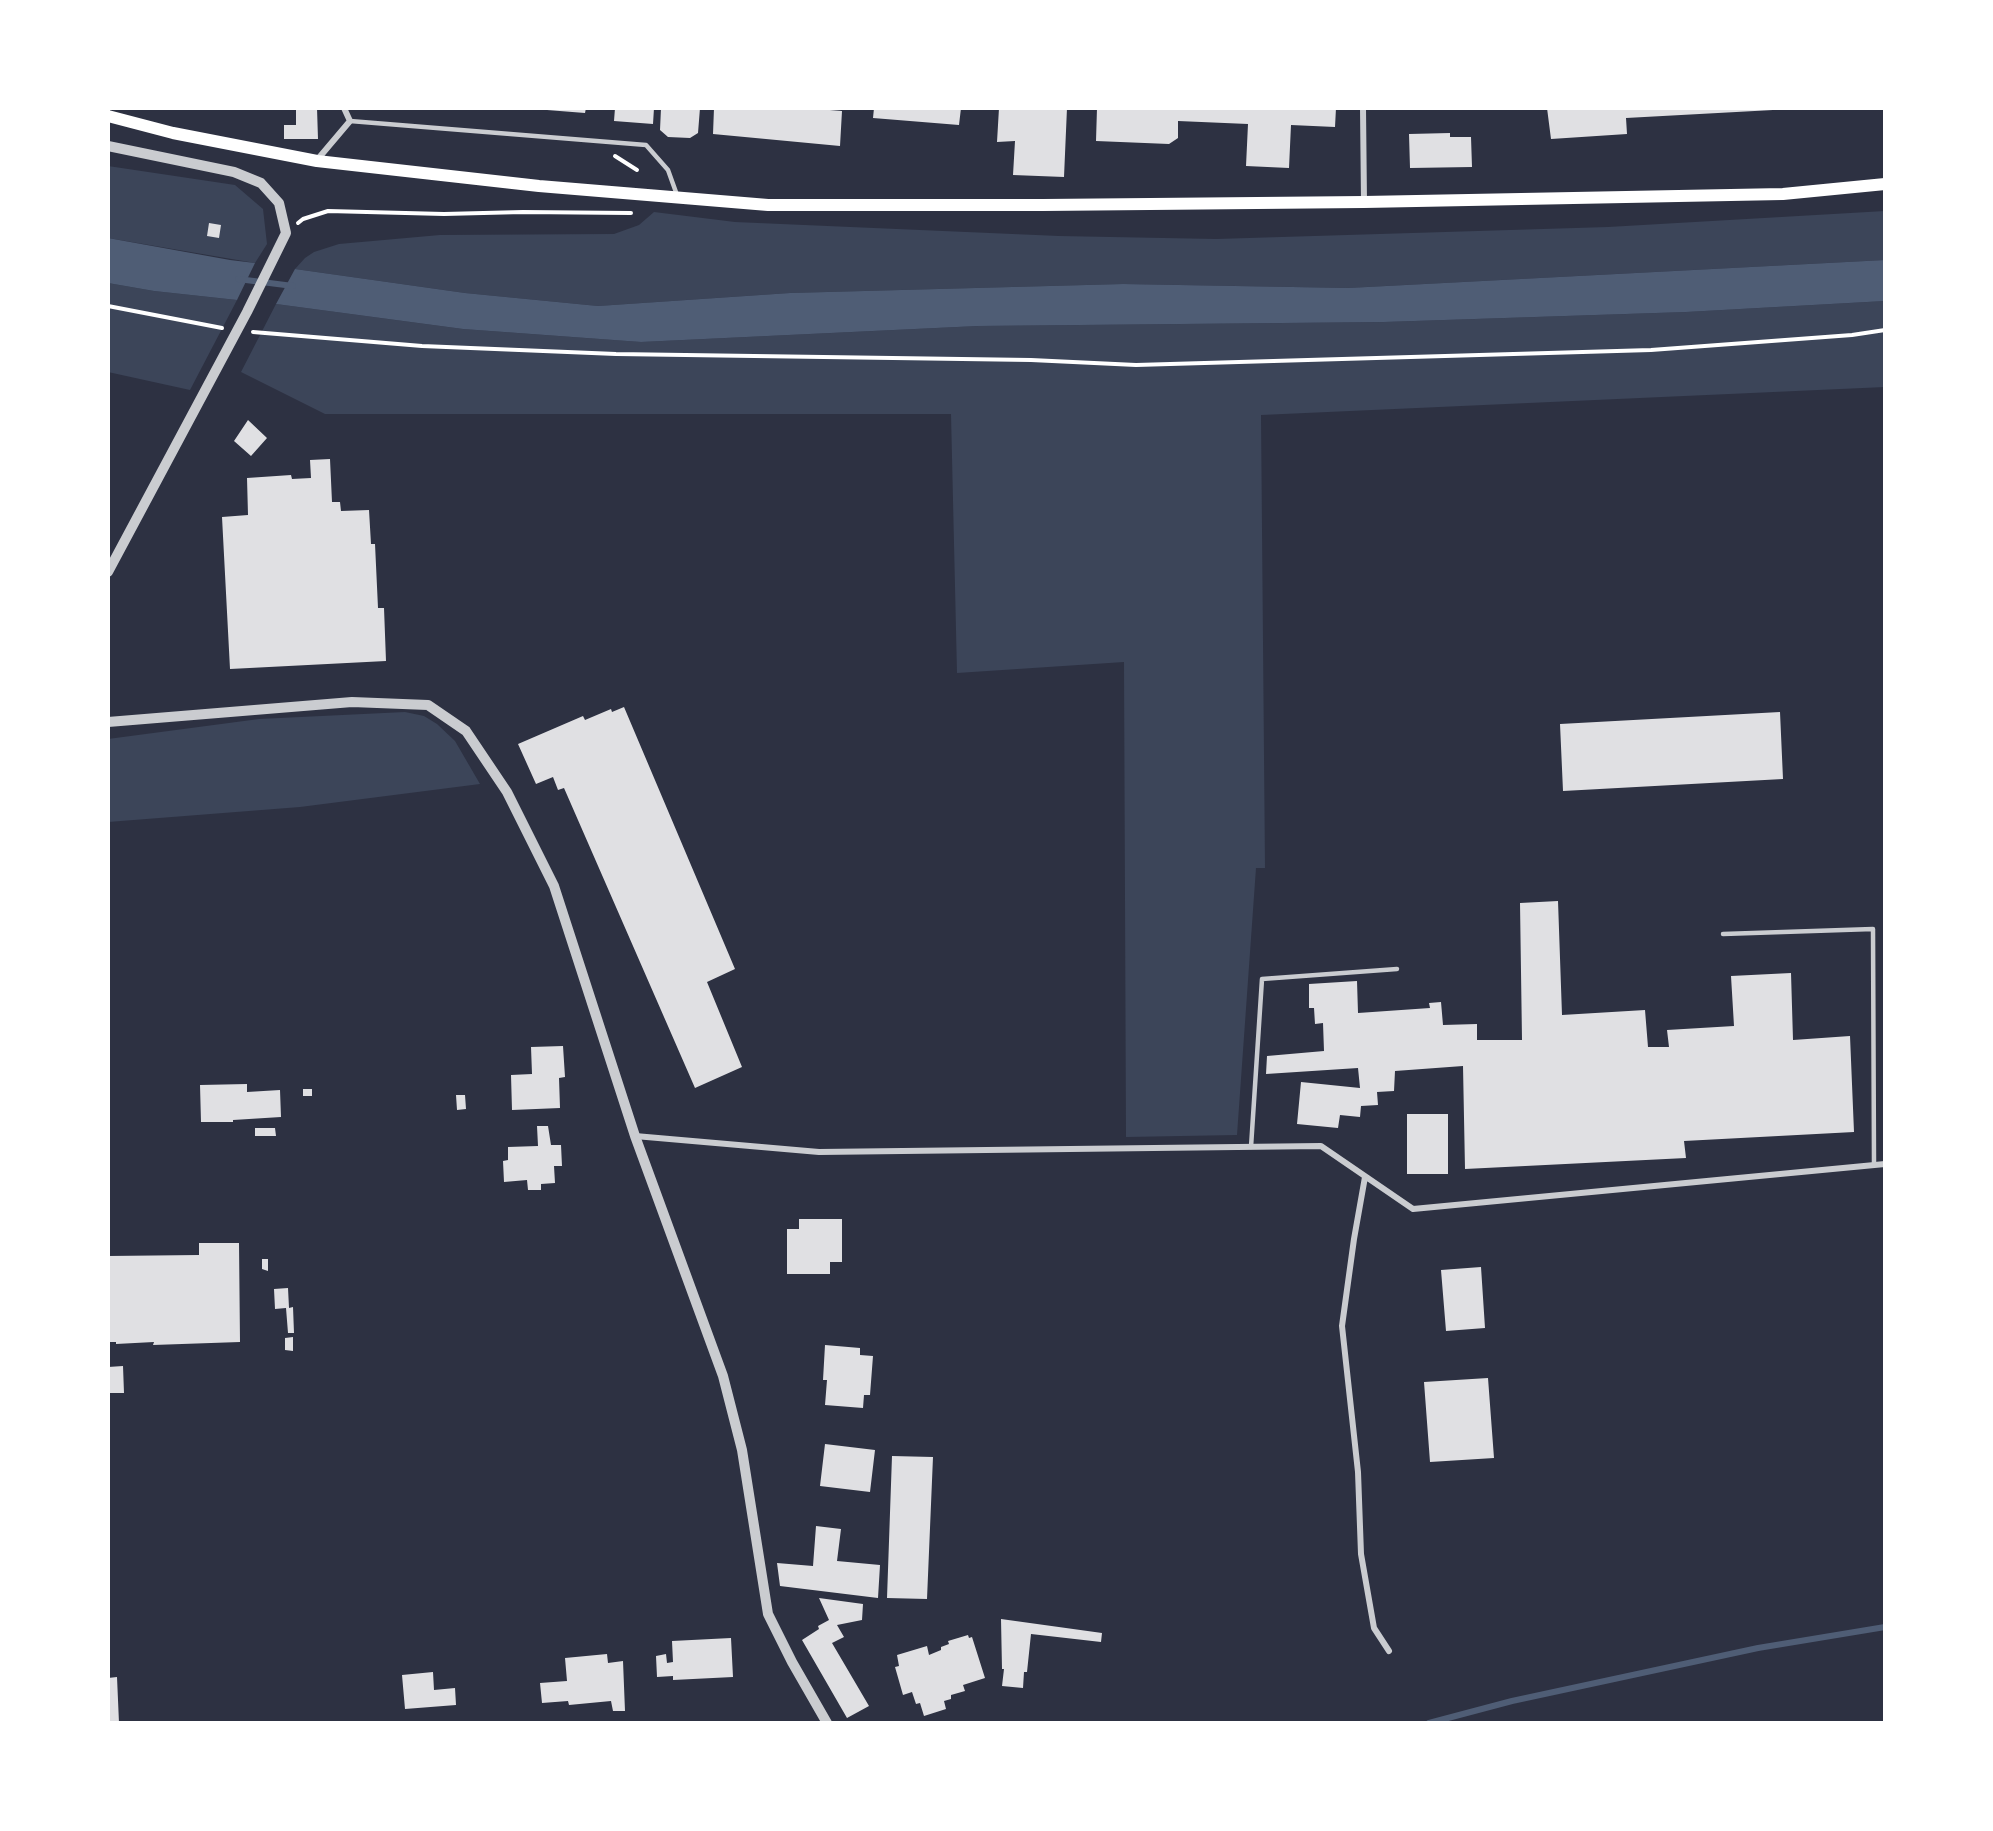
<!DOCTYPE html>
<html>
<head>
<meta charset="utf-8">
<style>
  body { margin:0 }
  #map { position:relative; width:1993px; height:1831px; overflow:hidden; background:#2d3142; font-family:"Varela Round",sans-serif }
  canvas { display:block }
  .frame { position:absolute; inset:0; border:110px solid #fff; pointer-events:none }
</style>
</head>
<body>
<div id="map">
<canvas width="1993" height="1831"></canvas>
<div class="frame"></div>
</div>
<script>
const g = document.querySelector('canvas').getContext('2d');
g.lineJoin = 'round';
function paint(path, color) {
  g.fillStyle = color;
  g.fill(path, 'evenodd');
}
function poly(rows) {
  const path = new Path2D();
  for (const r of rows) {
    path.moveTo(r[0], r[1]);
    for (let i = 2; i < r.length; i += 2) path.lineTo(r[i], r[i + 1]);
  }
  return path;
}
function stroke(path, color, width, dash) {
  g.strokeStyle = color;
  g.lineWidth = width;
  g.lineCap = dash ? 'butt' : 'round';
  g.setLineDash(dash || []);
  g.stroke(path);
}
paint(poly([
  [108,166,235,185,263,209,267,244,255,263,108,238],
  [1885,211,1885,260,1348,288,1123,284,790,293,598,306,465,293,295,269,305,258,314,252,339,244,440,235,614,234,639,225,654,212,735,222,1059,236,1216,239,1608,227],
  [108,283,154,291,237,300,190,390,108,372],
  [1885,301,1885,387,1261,415,1265,868,1256,868,1237,1135,1126,1137,1124,662,957,673,951,414,325,414,241,372,276,304,463,329,641,342,978,326,1384,322,1686,312],
  [405,712,424,716,437,724,455,741,480,784,300,807,108,822,108,739,259,719]
]), '#3c4559');
paint(poly([
  [108,238,230,260,255,263,237,300,154,291,108,283],
  [1885,260,1885,301,1686,312,1384,322,978,326,641,342,463,329,276,304,295,269,465,293,598,306,790,293,1123,284,1348,288]
]), '#4f5d75');
stroke(poly([
  [238,279,293,286],
  [1429,1723,1512,1701,1758,1648,1885,1627]
]), '#4f5d75', 6);
paint(poly([
  [296,108,317,108,318,139,284,139,284,125,296,125],
  [547,108,586,108,585,113,547,110],
  [615,108,654,108,653,124,614,121],
  [661,108,700,108,698,133,690,138,668,137,660,130],
  [714,108,805,108,842,111,840,146,713,134],
  [874,108,961,108,959,125,873,118],
  [999,108,1067,108,1064,177,1013,175,1015,141,997,142],
  [1097,108,1336,108,1335,127,1291,125,1289,168,1246,166,1248,124,1178,121,1178,138,1169,144,1096,141],
  [1547,108,1773,108,1773,110,1626,118,1627,134,1551,139],
  [1450,133,1450,137,1471,137,1472,167,1410,168,1409,134],
  [209,223,221,225,219,238,207,236],
  [248,420,267,438,251,456,234,441],
  [330,459,332,502,340,502,341,511,369,510,371,544,375,544,378,608,384,608,386,661,230,669,222,517,248,515,247,478,291,475,292,479,311,478,310,460],
  [624,707,735,969,707,982,742,1067,695,1088,564,788,558,790,553,777,536,784,518,744,583,716,585,720,611,709,612,712],
  [1780,712,1783,779,1563,791,1560,724],
  [1558,901,1562,1015,1645,1010,1648,1047,1669,1047,1667,1030,1734,1026,1731,976,1791,973,1793,1040,1850,1036,1854,1132,1684,1141,1686,1158,1465,1169,1463,1066,1395,1071,1394,1091,1377,1092,1378,1105,1361,1106,1360,1117,1340,1115,1338,1128,1297,1124,1301,1082,1360,1088,1358,1068,1266,1074,1267,1056,1324,1051,1323,1023,1315,1024,1314,1008,1309,1008,1309,984,1357,981,1358,1013,1430,1008,1429,1003,1441,1002,1443,1025,1477,1024,1477,1040,1522,1040,1520,903],
  [563,1046,565,1077,559,1078,560,1108,512,1110,511,1075,532,1074,531,1047],
  [247,1084,247,1092,280,1090,281,1117,233,1120,233,1122,201,1122,200,1085],
  [303,1089,312,1089,312,1096,303,1096],
  [456,1095,465,1095,466,1109,457,1110],
  [1407,1114,1448,1114,1448,1174,1407,1174],
  [537,1126,548,1126,551,1145,561,1145,562,1166,554,1166,555,1183,541,1184,541,1190,528,1190,527,1180,504,1182,503,1161,508,1160,508,1147,538,1146],
  [255,1128,275,1128,276,1136,255,1136],
  [799,1219,842,1219,842,1262,830,1262,830,1274,787,1274,787,1229,799,1229],
  [199,1243,239,1243,240,1342,153,1345,154,1342,116,1344,116,1342,108,1342,108,1256,199,1255],
  [262,1259,268,1259,268,1271,262,1269],
  [1481,1267,1485,1328,1446,1331,1441,1270],
  [288,1288,289,1308,293,1307,294,1333,288,1333,286,1308,275,1309,274,1289],
  [293,1337,293,1351,285,1350,285,1338],
  [825,1345,860,1348,860,1355,873,1356,870,1395,864,1395,863,1408,825,1405,827,1380,823,1380],
  [123,1366,124,1393,108,1393,108,1367],
  [1488,1378,1494,1458,1430,1462,1424,1382],
  [825,1444,875,1450,870,1492,820,1486],
  [892,1456,933,1457,927,1599,887,1598],
  [816,1526,841,1529,837,1561,880,1565,878,1598,780,1586,777,1563,813,1566],
  [819,1598,863,1604,862,1620,837,1625,844,1637,832,1643,869,1706,847,1718,802,1640,819,1629,818,1626,829,1620],
  [1001,1619,1102,1633,1101,1642,1031,1634,1027,1672,1024,1672,1023,1688,1002,1686,1004,1669,1002,1669],
  [968,1635,969,1638,972,1637,985,1678,963,1685,965,1691,951,1695,951,1699,944,1701,946,1709,924,1716,920,1703,916,1704,912,1692,903,1695,895,1667,899,1666,897,1655,927,1646,929,1655,941,1650,941,1647,949,1644,948,1641],
  [731,1638,733,1677,673,1680,673,1676,657,1677,656,1656,666,1654,667,1663,673,1662,672,1641],
  [607,1654,608,1663,623,1661,625,1711,613,1711,611,1701,569,1705,568,1701,542,1703,540,1683,567,1681,565,1658],
  [433,1672,434,1690,455,1688,456,1705,405,1709,402,1675],
  [117,1677,119,1723,108,1723,108,1678]
]), '#e0e0e3');
stroke(poly([
  [615,156,637,170],
  [298,223,303,219,328,211,444,214,523,212,631,213],
  [108,306,222,328],
  [253,332,422,346,616,354,1031,360,1136,365,1651,350,1852,335,1885,330]
]), '#fff', 4);
stroke(poly([
  [350,121,646,145,668,170,677,195],
  [1723,934,1873,929,1874,1165],
  [1251,1147,1262,979,1397,969]
]), '#caccd0', 4.5);
stroke(poly([
  [1363,108,1364,202],
  [317,160,350,121,344,108],
  [635,1136,819,1152,1321,1146,1413,1209,1885,1164],
  [1365,1177,1354,1239,1342,1326,1358,1472,1361,1554,1374,1628,1389,1651]
]), '#caccd0', 6);
stroke(poly([
  [108,146,234,172,261,183,279,203,286,233,247,312,108,572],
  [108,722,352,702,428,705,466,731,507,792,554,886,635,1136,723,1376,742,1450,768,1614,792,1662,827,1723]
]), '#caccd0', 10);
stroke(poly([
  [108,116,173,133,317,161,539,186,768,205,1043,205,1364,202,1783,194,1885,184]
]), '#fff', 12);
</script>
</body>
</html>
